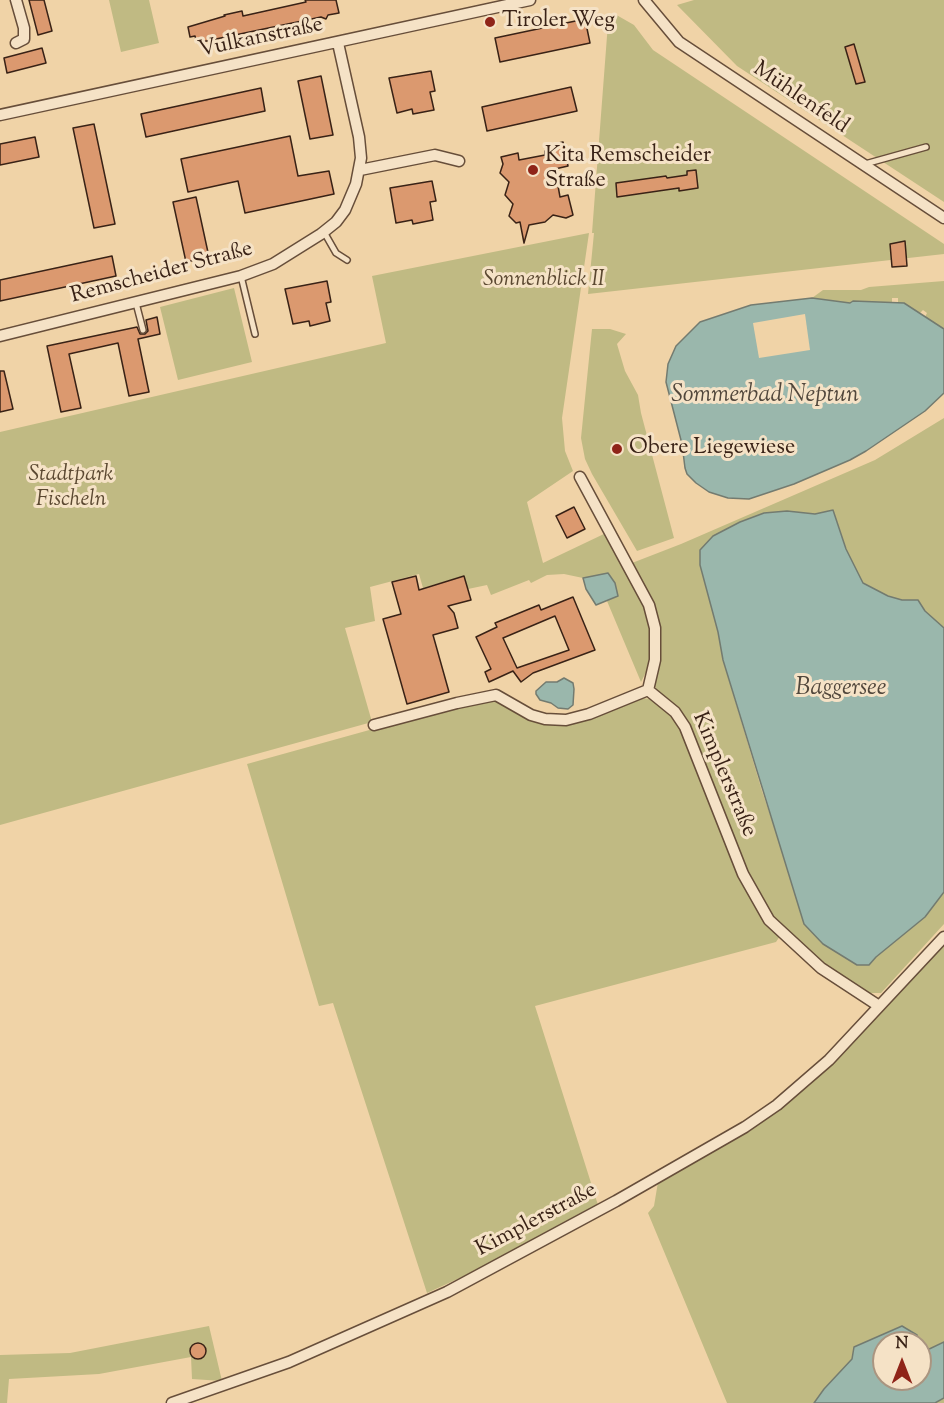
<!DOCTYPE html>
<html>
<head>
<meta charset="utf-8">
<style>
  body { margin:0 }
  #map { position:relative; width:944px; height:1403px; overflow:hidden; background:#f0d3a7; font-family:"Sorts Mill Goudy",serif }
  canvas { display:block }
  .north { position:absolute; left:872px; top:1331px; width:60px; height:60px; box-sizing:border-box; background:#f5e2c6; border:2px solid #aa9580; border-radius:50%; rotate:0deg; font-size:16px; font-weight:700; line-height:24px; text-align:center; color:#392216 }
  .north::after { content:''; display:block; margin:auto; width:21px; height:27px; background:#8f2418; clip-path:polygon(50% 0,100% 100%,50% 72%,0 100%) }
</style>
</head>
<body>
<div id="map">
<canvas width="944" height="1403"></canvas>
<div class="north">N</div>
</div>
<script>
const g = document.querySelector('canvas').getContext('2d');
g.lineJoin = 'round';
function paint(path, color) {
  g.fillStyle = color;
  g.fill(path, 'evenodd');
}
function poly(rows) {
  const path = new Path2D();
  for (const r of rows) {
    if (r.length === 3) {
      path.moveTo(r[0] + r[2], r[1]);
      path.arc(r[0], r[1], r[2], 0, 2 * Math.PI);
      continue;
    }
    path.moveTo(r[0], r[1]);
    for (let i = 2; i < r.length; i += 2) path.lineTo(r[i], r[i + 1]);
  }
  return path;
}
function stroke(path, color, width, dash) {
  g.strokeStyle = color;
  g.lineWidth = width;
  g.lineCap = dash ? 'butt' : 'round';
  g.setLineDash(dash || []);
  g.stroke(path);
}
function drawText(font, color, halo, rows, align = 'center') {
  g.font = font + ' "Sorts Mill Goudy",serif';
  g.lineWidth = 6;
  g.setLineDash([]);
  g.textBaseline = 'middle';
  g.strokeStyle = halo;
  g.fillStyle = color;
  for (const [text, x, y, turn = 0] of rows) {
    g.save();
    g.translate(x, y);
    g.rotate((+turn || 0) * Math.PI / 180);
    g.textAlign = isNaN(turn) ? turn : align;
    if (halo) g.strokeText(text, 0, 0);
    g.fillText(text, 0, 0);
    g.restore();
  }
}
paint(poly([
  [109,0,149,0,159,43,121,52],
  [694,0,944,0,944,202,737,66,677,5],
  [613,13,634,25,653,50,944,244,944,254,588,294,594,233,592,233,608,23],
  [589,233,562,418,565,451,573,471,527,502,543,563,606,533,644,607,651,628,652,649,647,670,641,682,607,601,618,596,608,573,583,578,564,574,547,575,531,583,529,580,491,595,487,585,468,589,463,576,423,588,419,574,370,587,375,621,345,628,372,722,0,825,0,432,386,343,372,276],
  [944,281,944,329,925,317,927,313,923,310,920,313,904,303,898,303,898,298,892,298,892,303,853,301,850,303,812,298,823,290,861,290,869,287],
  [234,288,252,362,178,380,160,307],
  [592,329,610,329,626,334,617,344,625,371,638,395,641,413,674,538,637,551,592,474,585,459,581,438],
  [944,418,944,628,925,611,918,600,902,600,888,596,863,583,846,549,832,510,815,514,787,511,764,513,740,522,713,536,718,632,723,660,762,791,778,838,869,965,876,957,925,917,944,892,944,924,881,993,862,993,844,982,771,917,740,858,691,729,657,691,654,684,660,650,632,563,681,544,875,460],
  [639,698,653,699,673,715,684,732,733,862,780,936,776,942,535,1006,598,1205,464,1276,427,1293,333,1003,319,1006,247,764,445,709,496,699,546,723],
  [944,944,944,1403,727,1403,648,1213,654,1206,658,1182,751,1130,810,1085,872,1017,876,1019],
  [884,1343,920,1343,920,1379,884,1379],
  [209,1326,222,1381,192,1379,191,1357,99,1374,9,1379,7,1403,0,1403,0,1355,70,1353]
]), '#c0ba83');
const water = poly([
  [812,298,850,303,853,301,904,303,944,329,944,393,925,411,866,451,850,460,794,484,749,499,728,498,709,492,696,483,687,474,685,468,682,444,666,382,668,364,676,346,700,322,751,305,812,298],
  [833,510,846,549,863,583,888,596,902,600,918,600,925,611,944,628,944,892,925,917,876,957,869,965,857,965,823,944,804,924,723,660,718,632,700,565,700,550,713,536,740,522,764,513,787,511,815,514,833,510],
  [608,573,615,583,618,596,596,605,586,589,583,578,608,573],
  [564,678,573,683,574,689,573,705,568,709,558,708,551,703,540,700,536,694,536,691,546,682,557,682,564,678],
  [902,1326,917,1335,920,1343,884,1343,884,1379,920,1379,920,1344,923,1352,944,1342,944,1398,935,1403,814,1403,824,1389,852,1359,854,1347,902,1326]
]);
paint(water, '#9ab7ac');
stroke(water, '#737b70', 1.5);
paint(poly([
  [805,314,810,350,759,358,753,323]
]), '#f0d3a7');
const building = poly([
  [29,0,44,0,52,31,38,35,29,0],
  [305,0,336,0,339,13,328,15,326,19,321,17,197,43,195,36,190,37,188,27,225,16,224,15,242,11,243,16,306,2,305,0],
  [585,19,590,43,500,62,495,38,585,19],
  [854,44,865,82,856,84,845,47,854,44],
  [42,48,46,63,7,73,4,58,42,48],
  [431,71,435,91,430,92,434,110,413,114,412,109,397,113,389,78,431,71],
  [321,76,333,135,310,139,298,81,321,76],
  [571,87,577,111,487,131,482,107,571,87],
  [261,88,265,111,146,137,141,114,261,88],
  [94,124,115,224,94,228,73,128,94,124],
  [290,136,298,176,329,171,334,194,245,213,238,181,188,192,181,159,290,136],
  [35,137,39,157,0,165,0,144,35,137],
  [563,142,568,166,555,169,560,197,568,195,573,215,566,218,553,215,545,222,529,225,524,243,520,222,516,223,509,216,513,204,505,195,509,182,500,173,503,164,501,157,518,153,519,160,545,155,545,151,550,150,549,145,563,142],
  [696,170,698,188,679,191,679,188,617,197,616,183,666,176,667,178,687,175,687,171,696,170],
  [432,181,436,201,430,202,433,220,413,224,412,220,396,223,390,188,432,181],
  [196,197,209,257,186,262,173,202,196,197],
  [905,241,907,266,892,267,890,244,905,241],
  [112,256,116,276,0,301,0,280,112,256],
  [327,281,331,302,326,303,330,321,310,326,309,321,293,324,285,289,327,281],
  [157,317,160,334,138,339,149,392,129,396,118,343,69,354,81,408,61,412,47,346,137,327,140,334,145,334,148,331,146,320,157,317],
  [0,371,4,371,13,409,0,412,0,371],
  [574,507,585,529,567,538,556,516,574,507],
  [416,576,419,590,464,576,471,600,448,606,454,613,458,628,433,635,449,692,407,704,383,619,401,614,392,582,416,576],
  [573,597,595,650,533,673,521,682,513,671,489,682,485,672,491,669,476,637,497,627,495,623,539,605,541,610,573,597],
  [555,616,569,650,517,668,503,638,555,616],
  [198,1351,8]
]);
paint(building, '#db996f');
stroke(building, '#392216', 1.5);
const service = poly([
  [865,164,926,147],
  [324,232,336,253,347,260],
  [241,276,255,334],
  [136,303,143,330]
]);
const minor = poly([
  [16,0,24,28,24,39,16,43],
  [644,0,679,42,944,218],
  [0,115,530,0],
  [360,170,435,155,459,161],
  [0,336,241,276,273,264,321,234,336,222,345,210,356,184,361,158,359,137,338,43],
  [580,477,649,605,655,628,655,660,648,690],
  [374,725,457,703,496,695,531,715,545,719,566,720,589,714,648,690,675,712,685,727,743,874,769,920,821,968,879,1006],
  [172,1403,289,1362,447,1292,616,1201,745,1127,777,1105,829,1060,944,937]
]);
stroke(service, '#674e3a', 8);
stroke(minor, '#674e3a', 13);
stroke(service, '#f5e2c6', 5);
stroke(minor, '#f5e2c6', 10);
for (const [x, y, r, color] of [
  [490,22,6,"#8f2418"],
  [533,170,6,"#8f2418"],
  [617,449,6,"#8f2418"]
]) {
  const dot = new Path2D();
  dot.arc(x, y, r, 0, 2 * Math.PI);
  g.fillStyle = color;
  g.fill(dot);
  stroke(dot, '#f5e2c6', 2);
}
drawText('22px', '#392216', '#f5e2c6', [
  ["Tiroler Weg",502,22],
  ["Kita Remscheider",545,157],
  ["Straße",545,182],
  ["Obere Liegewiese",629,449]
], 'left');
drawText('22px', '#392216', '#f5e2c6', [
  ["Vulkanstraße",261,39,-12],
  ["Mühlenfeld",800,99,34],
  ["Remscheider Straße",162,274,-15],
  ["Kimplerstraße",723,775,67],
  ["Kimplerstraße",537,1221,-28]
]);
drawText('italic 22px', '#5b4831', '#f5e2c6', [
  ["Sonnenblick II",544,281],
  ["Stadtpark",71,476],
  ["Fischeln",71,501]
]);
drawText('italic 24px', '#51473c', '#f5e2c6', [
  ["Sommerbad Neptun",765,397],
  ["Baggersee",841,690]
]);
</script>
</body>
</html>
